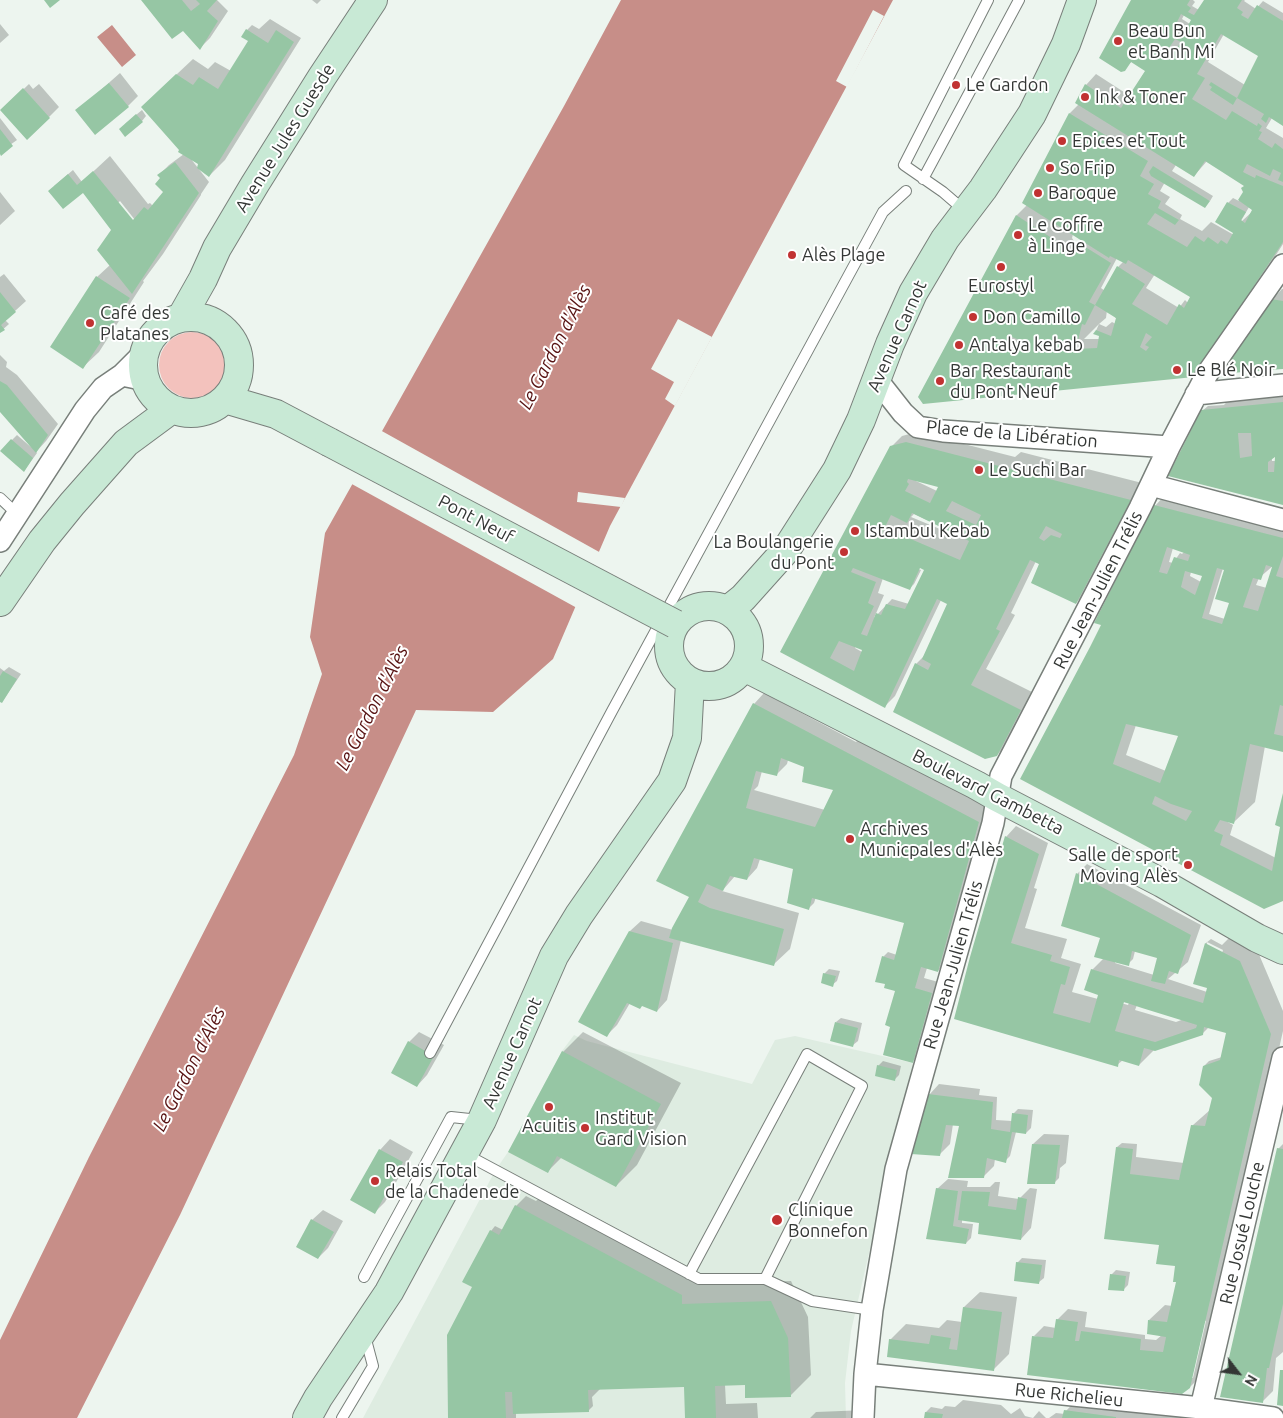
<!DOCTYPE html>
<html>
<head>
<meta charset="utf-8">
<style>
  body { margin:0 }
  #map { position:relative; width:1283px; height:1418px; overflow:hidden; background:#edf5ef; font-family:Ubuntu,sans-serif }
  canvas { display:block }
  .north { position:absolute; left:1213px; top:1348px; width:50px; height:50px; -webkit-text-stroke:4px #fff; paint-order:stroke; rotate:120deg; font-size:14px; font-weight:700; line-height:20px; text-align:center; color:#343735 }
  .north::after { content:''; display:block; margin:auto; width:18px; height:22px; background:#343735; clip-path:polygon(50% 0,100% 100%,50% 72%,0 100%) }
</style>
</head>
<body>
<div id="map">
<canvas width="1283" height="1418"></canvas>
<div class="north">N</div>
</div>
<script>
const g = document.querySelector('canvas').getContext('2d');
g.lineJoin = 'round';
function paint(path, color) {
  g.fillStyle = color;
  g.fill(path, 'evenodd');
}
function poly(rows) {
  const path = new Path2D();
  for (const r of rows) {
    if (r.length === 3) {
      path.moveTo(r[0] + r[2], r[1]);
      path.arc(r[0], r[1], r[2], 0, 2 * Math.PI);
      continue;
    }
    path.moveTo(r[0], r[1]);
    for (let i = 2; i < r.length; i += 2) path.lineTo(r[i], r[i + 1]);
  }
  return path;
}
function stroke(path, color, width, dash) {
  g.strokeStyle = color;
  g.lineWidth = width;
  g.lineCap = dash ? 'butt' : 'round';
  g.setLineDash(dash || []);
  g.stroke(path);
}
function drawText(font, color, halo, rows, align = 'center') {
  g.font = font + ' Ubuntu,sans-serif';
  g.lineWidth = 4;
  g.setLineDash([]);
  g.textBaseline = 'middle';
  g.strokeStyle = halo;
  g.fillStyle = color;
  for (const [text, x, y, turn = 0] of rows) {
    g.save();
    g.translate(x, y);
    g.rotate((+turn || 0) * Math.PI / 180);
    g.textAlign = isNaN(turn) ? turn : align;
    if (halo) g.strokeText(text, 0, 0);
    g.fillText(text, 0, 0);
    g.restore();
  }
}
paint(poly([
  [574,1035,587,1041,752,1084,775,1040,795,1036,913,1063,851,1331,845,1383,846,1418,363,1418,495,1171,508,1152,562,1051]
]), '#deece1');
paint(poly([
  [192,365,33]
]), '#f3c2bd');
paint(poly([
  [621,0,893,0,610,526,553,659,493,712,416,710,180,1215,77,1418,0,1418,0,1340,89,1157,294,755,322,674,310,637,325,533,564,106],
  [112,25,136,55,122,67,97,37]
]), '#c78e88');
paint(poly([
  [873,10,884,16,847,87,836,81],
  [678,319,712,337,675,406,665,399,674,382,651,369],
  [380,430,601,553,577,608,350,483],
  [578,492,625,498,621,507,577,502]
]), '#edf5ef');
paint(poly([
  [142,0,217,0,228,11,210,38,200,48,183,29],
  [312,0,321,0,317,4],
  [1132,0,1193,0,1195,2,1192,6,1199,10,1205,0,1245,0,1244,1,1256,9,1263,1,1283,13,1283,124,1272,118,1266,128,1283,138,1283,244,1217,347,919,397,1017,215,1027,205,1062,129,1070,113,1079,104,1086,85,1096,74,1130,96,1146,70,1132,61,1124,70],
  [1184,15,1193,20,1190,24,1182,19],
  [1224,34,1260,55,1245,85,1208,62],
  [1207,161,1245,185,1244,192,1239,201,1233,198,1228,203,1234,235,1211,222,1202,231,1180,219,1182,215,1165,204,1170,197,1160,191,1165,182,1210,201,1213,196,1172,171,1176,165,1194,176],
  [1249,207,1254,210,1242,221,1241,221],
  [1073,234,1083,240,1078,248,1072,238],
  [1117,258,1123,262,1118,267,1105,291,1101,288],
  [1155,274,1192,296,1188,303,1185,300,1179,308,1146,288],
  [1107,310,1117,319,1116,324,1112,322,1106,327,1099,324,1106,318],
  [1099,324,1095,333,1101,332,1100,339,1084,339],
  [270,19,301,38,225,160,209,176,198,168,209,182,201,194,201,195,163,254,143,281,144,282,99,352,83,367,97,277,110,265,113,230,83,191,54,186,73,170,82,182,110,156,148,204,150,203,153,206,165,192,162,178,159,175,169,165,184,154,159,91,193,59,208,69,215,62,231,71,253,37,243,36,247,30,252,25,259,29],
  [191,159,199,164,198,168],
  [120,201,135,220,133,222,118,203],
  [0,24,9,35,0,43],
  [120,73,138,96,128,106,77,111],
  [29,84,33,89,39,84,59,107,49,117,2,110],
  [142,110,146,116,142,121,125,124],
  [0,118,17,140,0,152],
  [0,192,15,211,0,225],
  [4,274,26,301,5,320,9,324,0,332,0,277],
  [1282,289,1283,289,1283,368,1272,300],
  [0,355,7,362,6,367,17,375,58,424,46,441,36,452,37,453,24,471,1,451,17,435,32,448,0,410],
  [1283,394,1283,504,1170,476,1202,411,1208,406,1224,405,1229,399],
  [1277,455,1276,461,1272,461,1272,458],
  [917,432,1015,457,1021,452,1146,484,1086,592,1076,603,1036,561,1011,613,1015,615,986,669,1036,694,1013,739,997,755,916,664,925,655,949,604,941,600,895,696,885,706,781,652,891,447,902,436],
  [917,480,939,486,937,491,916,481],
  [914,514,964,537,964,539,911,517],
  [907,565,927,569,909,604,892,599,874,618,884,595,878,593,883,578,910,588,914,584,921,570],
  [865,644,862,652,855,648,856,646],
  [1165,495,1283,525,1283,750,1265,746,1255,802,1234,822,1226,821,1233,825,1230,835,1276,858,1282,826,1283,795,1283,900,1095,818,1093,646,1155,506],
  [1173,548,1184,552,1182,554,1180,553,1173,563,1169,562],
  [1274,565,1267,588,1256,585,1259,578],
  [1223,568,1226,569,1230,604,1225,619,1209,614],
  [1191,572,1203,575,1201,582,1190,576],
  [1136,725,1180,735,1166,771,1126,755],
  [9,667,21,674,2,702,0,701,0,668,4,671],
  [764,693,856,742,866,731,994,807,948,960,938,971,927,968,924,978,942,983,923,1051,912,1062,892,1026,896,991,886,984,883,957,888,952,897,955,906,922,816,897,814,903,809,908,794,868,760,859,757,868,747,879,735,876,722,891,799,913,790,949,774,964,681,940,667,1000,657,1011,642,1005,630,1003,617,1025,607,1035,630,931,641,921,673,930,690,897,754,704],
  [788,760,805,766,835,789,825,810,754,790,758,786,762,771,777,774,787,764],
  [1016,826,1048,843,1034,888,1037,889,1025,928,1067,939,1061,958,1081,964,1072,992,1098,999,1099,995,1092,970,1104,958,1102,937,1077,874,1087,864,1201,925,1188,962,1168,979,1207,992,1208,987,1194,983,1206,943,1211,939,1222,945,1233,934,1255,945,1283,1011,1283,1031,1205,1372,1189,1388,1034,1336,1044,1326,1056,1328,1057,1320,1068,1309,1087,1312,1085,1327,1145,1335,1145,1339,1156,1340,1162,1335,1149,1320,1165,1305,1172,1306,1178,1281,1176,1265,1160,1244,1117,1147,1122,1143,1137,1144,1136,1157,1184,1163,1193,1125,1210,1110,1213,1097,1204,1066,1209,1061,1222,1057,1227,1032,1209,1027,1202,1034,1154,1050,1139,1065,1123,1060,1117,1065,956,1019,1006,837],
  [1207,942,1223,950,1222,953,1207,945],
  [1135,951,1159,957,1154,975,1115,963,1115,961,1128,964,1133,959],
  [1110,1000,1129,1003,1128,1005],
  [1137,1005,1184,1019,1176,1022,1135,1010],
  [1204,1320,1206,1321,1193,1378,1191,1378],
  [829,969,840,971,837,981,832,985,824,974],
  [841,1018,862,1023,858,1041,853,1045,836,1022],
  [419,1032,444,1045,427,1075,417,1086,409,1042],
  [583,1032,681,1083,637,1165,616,1186,562,1157,548,1171,563,1052],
  [883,1061,901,1066,899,1075,894,1080,878,1066],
  [939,1084,980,1089,979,1095,997,1097,996,1120,1012,1121,1013,1114,1018,1109,1033,1110,1031,1128,1026,1133,1016,1132,1010,1156,1005,1161,995,1159,994,1166,983,1177,960,1125,953,1124,950,1144,939,1155,929,1095],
  [1044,1134,1069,1135,1066,1163,1060,1168,1059,1178,1054,1183,1033,1144],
  [390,1139,413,1152,385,1202,375,1212,380,1150],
  [1283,1144,1283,1352,1276,1358,1273,1391,1262,1402,1278,1149],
  [948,1179,968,1181,967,1187,990,1187,995,1182,1000,1182,998,1196,1019,1199,1030,1188,1037,1189,1031,1228,1021,1239,981,1219,962,1220,962,1223,973,1224,971,1238,966,1243,928,1238,937,1189],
  [546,1191,702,1274,702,1284,791,1281,808,1317,811,1375,790,1396,746,1384,725,1385,726,1404,757,1403,758,1418,686,1418,688,1386,601,1388,592,1397,593,1406,588,1411,516,1412,516,1418,450,1418,476,1282,491,1231,495,1226,503,1230,516,1206,526,1196,536,1201],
  [323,1210,343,1221,328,1248,318,1258,312,1220],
  [1022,1258,1046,1260,1044,1278,1039,1282,1017,1263],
  [1116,1270,1130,1272,1128,1285,1123,1290,1111,1275],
  [980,1292,1017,1297,1009,1354,994,1369,890,1340,906,1324,939,1328,947,1320,962,1322,964,1307],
  [1081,1395,1184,1408,1182,1418,1049,1418,1056,1413,1065,1414,1066,1411],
  [963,1400,1001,1405,1011,1414,1020,1408,1025,1416,1033,1418,1039,1411,1046,1418,925,1418,926,1412,931,1407,942,1409,945,1406,955,1407],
  [866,1410,866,1418,810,1418,816,1412]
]), '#0003');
paint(poly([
  [44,0,60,0,50,8],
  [141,0,182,0,191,11,200,4,196,0,217,0,207,11,218,21,200,50,183,31,172,39],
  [1131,0,1190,0,1187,5,1191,8,1188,12,1194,15,1204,0,1242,0,1237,8,1243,12,1241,15,1248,19,1257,5,1283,21,1283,126,1269,117,1266,123,1261,119,1264,114,1237,98,1258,56,1221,34,1197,74,1205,78,1192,99,1226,120,1232,111,1257,126,1258,123,1262,126,1259,131,1262,132,1258,139,1272,148,1275,143,1283,149,1283,182,1278,180,1281,173,1273,169,1270,176,1247,164,1243,172,1255,178,1256,175,1283,186,1283,242,1194,377,923,404,918,397,1016,215,1075,253,1079,243,1111,263,1089,302,1095,305,1117,266,1145,284,1132,304,1167,325,1179,304,1184,308,1190,297,1128,260,1126,264,1110,256,1109,258,1022,203,1069,113,1148,161,1140,176,1154,184,1148,194,1161,201,1158,208,1179,220,1175,225,1155,213,1147,224,1187,247,1195,236,1204,242,1208,237,1218,244,1221,240,1227,244,1233,233,1215,222,1227,202,1246,212,1241,220,1245,223,1252,210,1238,200,1243,192,1241,188,1244,186,1205,161,1194,177,1075,103,1085,84,1121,108,1145,71,1131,62,1125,71,1121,72,1099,58],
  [1181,14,1191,20,1182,36,1176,32,1178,28,1175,26],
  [1175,39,1181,42,1175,51,1169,48],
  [1095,305,1116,318,1111,336,1096,330,1093,334,1099,336,1097,348,1076,349,1082,324,1085,325],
  [1146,333,1152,337,1145,345,1149,347,1146,351,1140,347],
  [1012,337,1024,342,1019,351,1006,346],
  [995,367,999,368,997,378,990,375],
  [246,29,268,43,276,30,294,42,209,177,197,168,198,164,178,152,179,150,141,107,176,74,193,85,199,77,218,89,248,41,241,37],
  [1211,82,1237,98,1233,105,1210,90,1212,87,1209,85],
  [109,83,129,107,95,135,75,110],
  [23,88,50,118,27,140,0,110],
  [136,114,143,122,125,137,119,129],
  [0,129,13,146,1,156,0,154],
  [175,162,199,193,132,294,97,250,111,230,83,193,63,209,48,191,68,174,77,185,93,171,133,220,144,207,148,210,163,192,155,184,160,178,157,175],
  [1153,166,1210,201,1205,208,1151,176,1149,172],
  [96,276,130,298,83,369,50,347],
  [0,292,16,312,1,325,5,330,0,333],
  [1271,299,1283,301,1283,369,1231,373,1227,365],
  [0,381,7,385,48,435,36,453,0,412],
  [1283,402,1283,505,1168,476,1201,410],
  [1238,433,1251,433,1252,456,1240,458],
  [1275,457,1274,472,1268,472,1268,462],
  [11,439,33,458,24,472,0,451],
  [906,442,1131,500,1076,604,1031,583,1039,564,1030,560,996,629,1000,631,971,685,1021,710,997,756,985,759,893,712,915,663,928,670,931,664,922,659,947,604,937,599,885,708,780,652,890,446],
  [908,479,938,487,930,503,905,491,909,484,907,482],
  [952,501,981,515,976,525,946,511],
  [912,513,969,541,960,560,892,531,889,536,882,533,891,515,907,523],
  [1046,526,1062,534,1060,538,1051,535,1044,541,1039,538],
  [853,568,910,590,920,568,924,570,905,609,886,604,881,615,876,613,867,636,861,634,874,606,868,603,876,582,851,572],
  [839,641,862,650,854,671,830,658],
  [1154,505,1283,538,1283,556,1276,576,1283,578,1283,706,1280,705,1274,734,1283,736,1283,752,1250,744,1234,824,1220,820,1214,831,1223,835,1220,845,1272,871,1280,827,1275,825,1283,793,1283,901,1264,909,1020,779,1090,647,1101,625,1094,623],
  [1167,547,1190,555,1188,561,1174,557,1167,574,1159,572],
  [1266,565,1272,567,1258,611,1243,607,1253,578,1261,580],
  [1217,568,1224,570,1215,599,1229,603,1222,624,1202,618],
  [1185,571,1202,576,1195,595,1181,587],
  [1126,724,1178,736,1160,783,1113,764],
  [1155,796,1171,804,1192,811,1186,821,1152,804],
  [3,671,17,679,2,703,0,702,0,676],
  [753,703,979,822,938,972,921,967,915,988,932,993,913,1063,883,1055,890,1027,885,1025,895,991,884,988,885,984,875,982,882,956,894,960,904,923,812,898,809,910,787,903,793,869,754,858,747,880,730,876,723,891,707,884,698,902,710,908,784,929,774,966,669,938,672,928,689,897,656,881],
  [781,758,804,767,802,782,833,790,815,827,746,808,756,771,777,776],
  [1005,836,1039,854,1011,943,1052,955,1050,961,1070,967,1065,985,1061,984,1053,1013,1090,1023,1098,995,1084,990,1091,969,1203,1003,1207,988,1193,984,1205,943,1240,961,1271,1034,1190,1388,1182,1394,1027,1375,1032,1336,1053,1338,1056,1319,1078,1322,1075,1341,1079,1341,1081,1331,1141,1339,1140,1350,1163,1352,1166,1337,1147,1334,1148,1320,1167,1322,1176,1282,1173,1282,1175,1266,1156,1264,1159,1245,1104,1239,1116,1147,1133,1149,1130,1174,1179,1180,1191,1125,1205,1126,1212,1098,1199,1085,1203,1066,1220,1060,1226,1033,1204,1027,1203,1035,1155,1051,1144,1048,1139,1066,1119,1060,1118,1067,954,1019,970,957],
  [1124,1002,1142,1008,1197,1025,1196,1028,1155,1042,1115,1031],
  [1076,873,1191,935,1178,974,1169,971,1165,984,1151,981,1157,958,1132,951,1129,966,1094,957,1100,938,1061,926],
  [629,931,673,943,657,1012,642,1006,640,1009,627,1003,607,1037,578,1022],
  [823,973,836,976,833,987,821,983],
  [835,1022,858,1028,853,1047,830,1041],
  [408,1041,434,1056,417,1087,391,1073],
  [562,1051,661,1104,616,1187,557,1156,548,1173,508,1152],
  [877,1065,897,1070,895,1081,875,1076],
  [928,1094,993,1102,991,1129,1010,1132,1012,1113,1028,1115,1026,1134,1012,1132,1006,1163,987,1158,984,1178,948,1178,959,1126,946,1125,940,1156,911,1154],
  [1032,1144,1060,1145,1055,1184,1027,1184],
  [1277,1148,1283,1149,1283,1304,1269,1368,1267,1368,1263,1403,1220,1397],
  [379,1149,403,1162,375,1214,350,1200],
  [936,1188,958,1191,953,1226,969,1229,966,1244,926,1239],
  [962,1191,990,1192,988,1206,1016,1210,1018,1197,1027,1199,1021,1240,978,1234,979,1223,958,1220],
  [515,1205,682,1295,682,1304,771,1301,788,1338,791,1397,745,1398,745,1385,715,1386,716,1418,685,1418,684,1387,588,1390,589,1412,513,1414,512,1392,505,1392,506,1418,448,1418,447,1335,472,1287,462,1282,490,1230,499,1235],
  [311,1219,334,1232,318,1259,296,1247],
  [1016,1262,1042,1265,1039,1284,1014,1281],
  [1110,1274,1126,1276,1124,1291,1108,1290],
  [963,1307,1002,1312,994,1371,887,1357,889,1339,929,1344,931,1335,951,1338,949,1349,957,1350],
  [1280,1370,1283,1370,1283,1406,1277,1405],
  [1064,1410,1116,1417,1116,1418,1062,1418],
  [925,1412,943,1414,942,1418,924,1418]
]), '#96c6a4');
const lane = poly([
  [923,179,1019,0],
  [965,211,943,192,904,165,988,0],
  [0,498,17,514],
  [430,1053,612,711,883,212,906,191],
  [465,1154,699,1279,765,1279,812,1301,872,1310],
  [689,1274,807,1054,862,1086,765,1279],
  [364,1277,451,1117,479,1120],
  [342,1418,373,1366,365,1336]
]);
const street = poly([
  [122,375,146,380],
  [877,380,903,413,918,427,943,431,1169,447],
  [1196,394,1283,385],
  [1151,485,1283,520],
  [0,541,85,410,103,388,122,375,146,351],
  [865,1374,1201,1408,1273,1418],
  [1201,1408,1283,1058],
  [863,1418,865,1374,872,1310,896,1169,993,823,1001,776,1140,508,1169,447,1207,374,1283,265]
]);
const secondary = poly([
  [191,365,48],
  [181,318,203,279,217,248,255,184,322,77,373,0],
  [225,399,276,414,329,442],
  [0,602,42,541,72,504,126,443,172,409],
  [709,646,40],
  [728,610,743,598,786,550,837,470,861,420,890,344,913,293,945,239,983,189,1032,114,1066,44,1082,0],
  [744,667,976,785,997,797,1162,883,1257,938,1283,950],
  [307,1418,318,1398,389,1292,482,1120,554,956,579,915,672,781,687,738,690,682]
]);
stroke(lane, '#787f7a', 12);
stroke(street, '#787f7a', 24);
stroke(secondary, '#787f7a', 30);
stroke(lane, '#fff', 10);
stroke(street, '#fff', 21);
stroke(secondary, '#c8e9d5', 28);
const secondaryBridge = poly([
  [329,442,675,624]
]);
stroke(secondaryBridge, '#787f7a', 30, []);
stroke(secondaryBridge, '#c8e9d5', 28);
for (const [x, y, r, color] of [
  [1118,41,5,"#c13232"],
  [956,85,5,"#c13232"],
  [1085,97,5,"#c13232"],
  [1062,141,5,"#c13232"],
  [1050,168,5,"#c13232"],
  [1038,193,5,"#c13232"],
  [1018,235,5,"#c13232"],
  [792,255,5,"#c13232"],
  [1001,267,5,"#c13232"],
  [973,317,5,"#c13232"],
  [90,323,5,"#c13232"],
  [959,345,5,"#c13232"],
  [1177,370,5,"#c13232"],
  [940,381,5,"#c13232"],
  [979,470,5,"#c13232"],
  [855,531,5,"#c13232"],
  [844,552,5,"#c13232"],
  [850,839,5,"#c13232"],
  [1188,865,5,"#c13232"],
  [549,1107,5,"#c13232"],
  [585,1128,5,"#c13232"],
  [375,1181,5,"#c13232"],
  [777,1220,6,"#c13232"]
]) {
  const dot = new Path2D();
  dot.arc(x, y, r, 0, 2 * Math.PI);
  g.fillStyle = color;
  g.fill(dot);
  stroke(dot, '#fff', 2);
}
drawText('18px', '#343735', '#fff', [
  ["Beau Bun",1128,31],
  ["et Banh Mi",1128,52],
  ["Le Gardon",966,85],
  ["Ink & Toner",1095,97],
  ["Epices et Tout",1072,141],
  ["So Frip",1060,168],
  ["Baroque",1048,193],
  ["Le Coffre",1028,225],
  ["à Linge",1028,246],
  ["Alès Plage",802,255],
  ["Eurostyl",1001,286,"center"],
  ["Café des",100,313],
  ["Platanes",100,334],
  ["Don Camillo",983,317],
  ["Antalya kebab",969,345],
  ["Le Blé Noir",1187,370],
  ["Bar Restaurant",950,371],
  ["du Pont Neuf",950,392],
  ["Le Suchi Bar",989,470],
  ["Istambul Kebab",865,531],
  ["La Boulangerie",834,542,"right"],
  ["du Pont",834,563,"right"],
  ["Archives",860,829],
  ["Municpales d'Alès",860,850],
  ["Salle de sport",1178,855,"right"],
  ["Moving Alès",1178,876,"right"],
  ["Institut",595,1118],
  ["Gard Vision",595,1139],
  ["Acuitis",549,1126,"center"],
  ["Relais Total",385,1171],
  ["de la Chadenede",385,1192],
  ["Clinique",788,1210],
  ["Bonnefon",788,1231]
], 'left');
drawText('18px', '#343735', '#fff', [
  ["Avenue Jules Guesde",285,138,-58],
  ["Avenue Carnot",897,336,-66],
  ["Place de la Libération",1012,434,5],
  ["Pont Neuf",476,519,28],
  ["Rue Jean-Julien Trélis",1098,590,-63],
  ["Boulevard Gambetta",988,792,27],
  ["Rue Jean-Julien Trélis",953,965,-74],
  ["Avenue Carnot",512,1053,-66],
  ["Rue Josué Louche",1242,1233,-77],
  ["Rue Richelieu",1069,1395,6]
]);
drawText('italic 19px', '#571212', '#fff', [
  ["Le Gardon d'Alès",555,347,-63],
  ["Le Gardon d'Alès",372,708,-63],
  ["Le Gardon d'Alès",189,1069,-63]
]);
</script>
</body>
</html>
